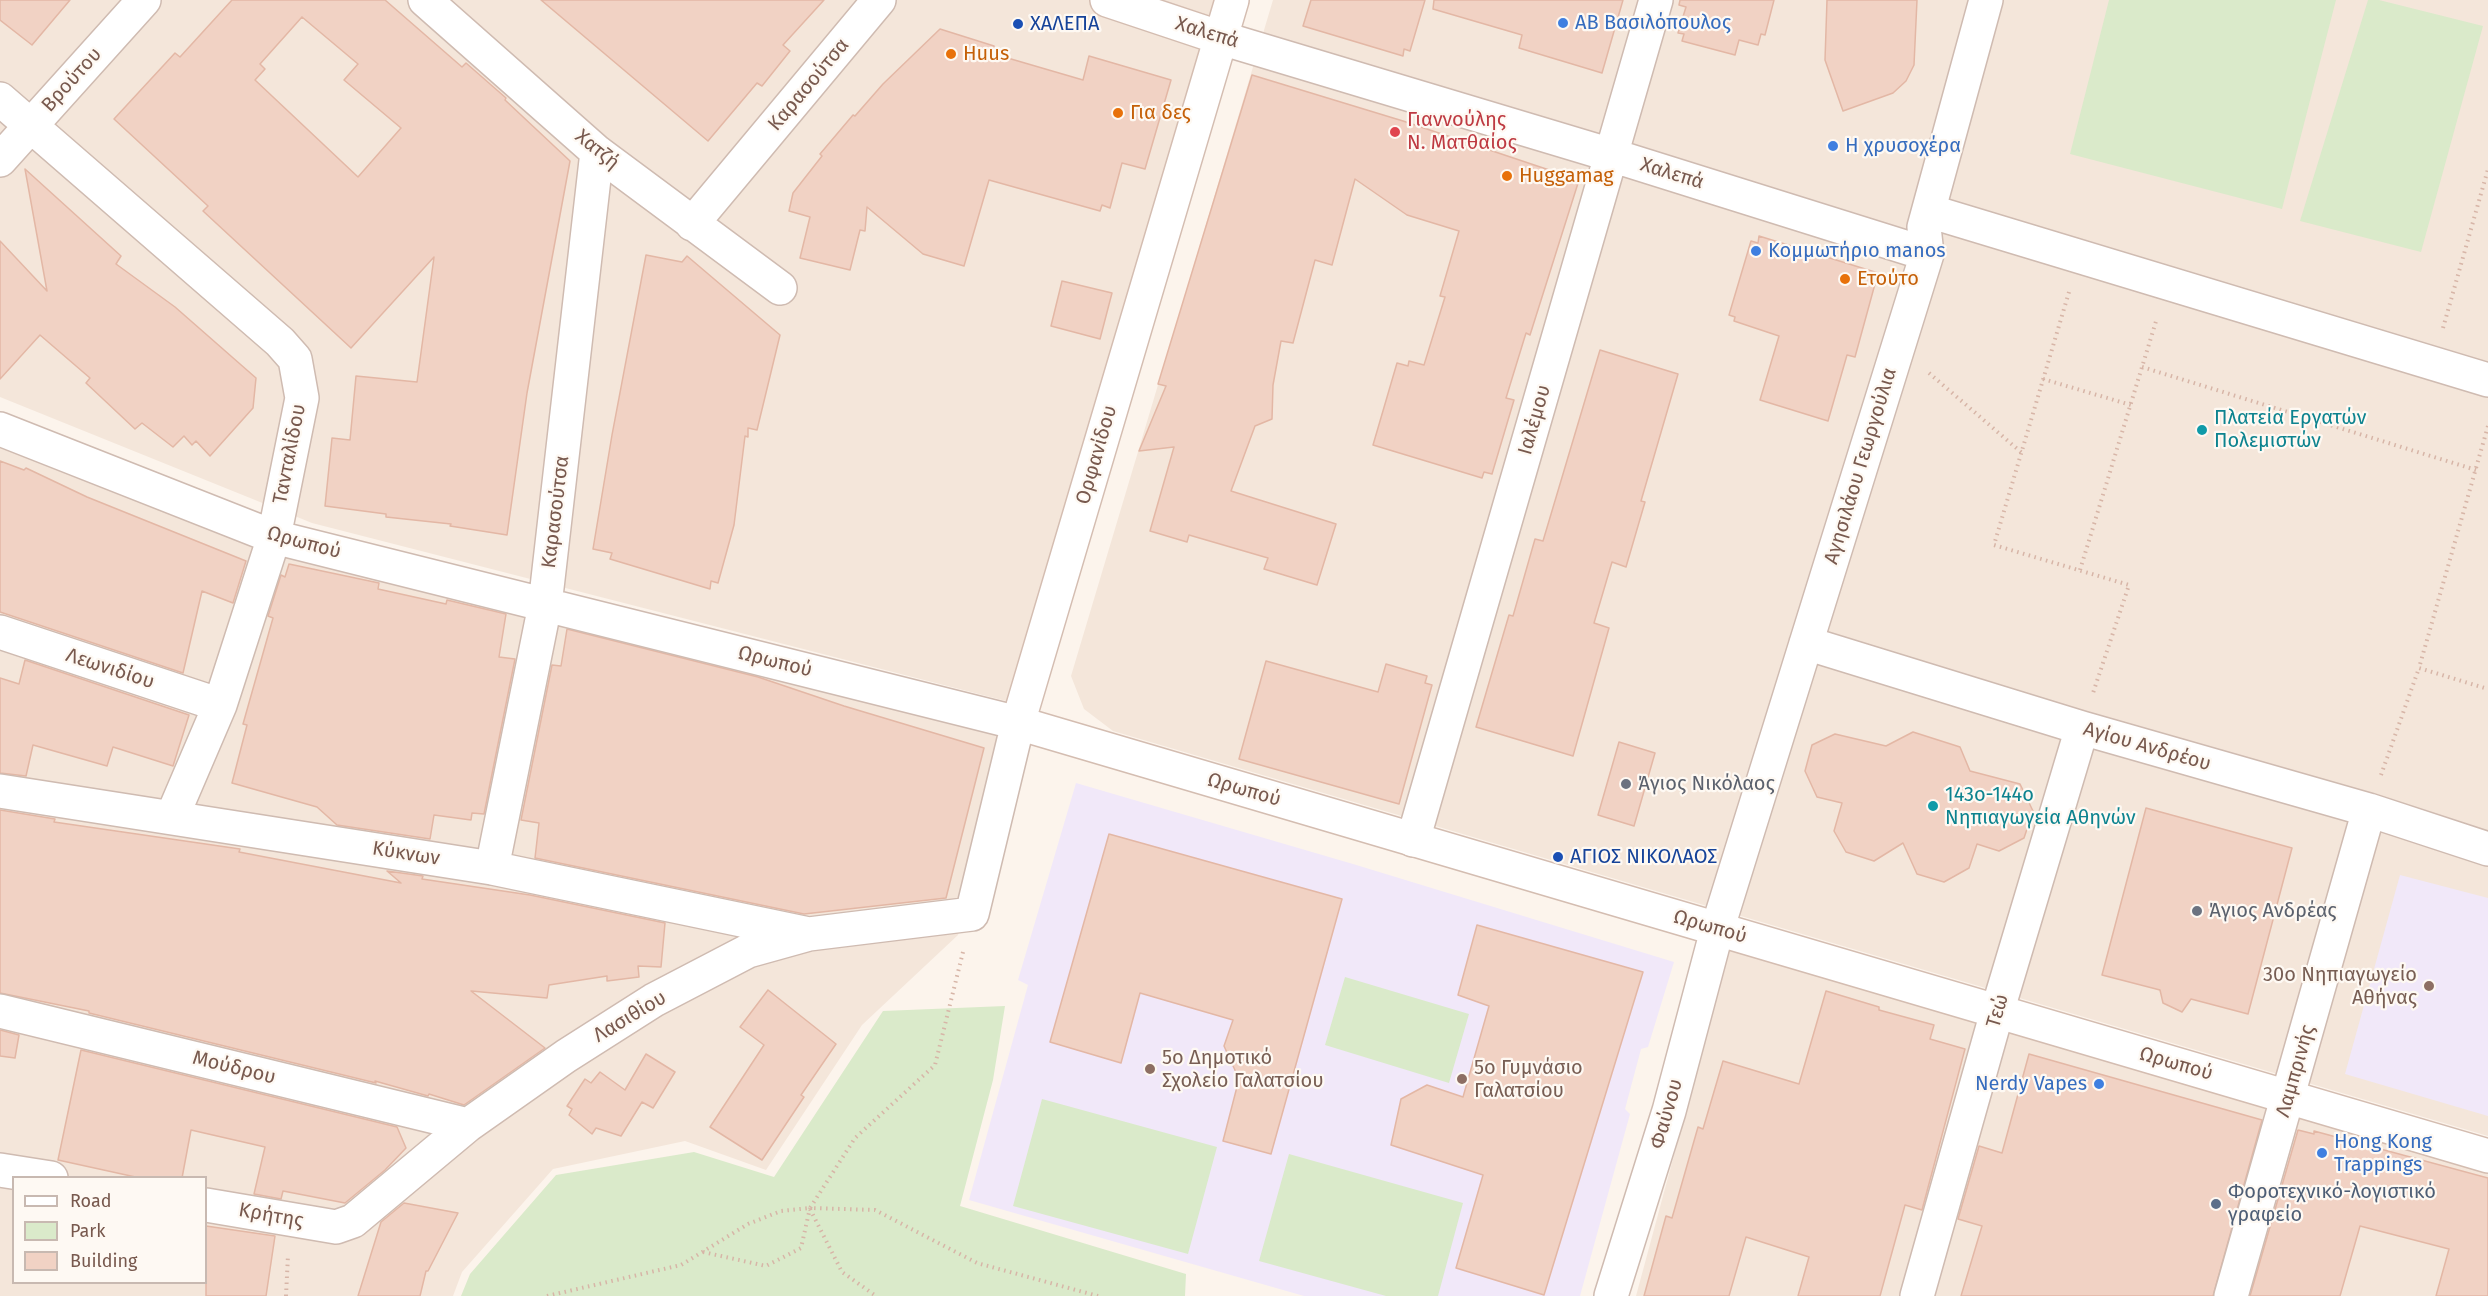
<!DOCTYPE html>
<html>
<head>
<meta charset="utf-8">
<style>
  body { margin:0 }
  #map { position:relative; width:2488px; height:1296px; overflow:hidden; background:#fcf4ec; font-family:"Fira Sans",sans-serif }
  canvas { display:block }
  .legend { position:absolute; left:12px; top:1176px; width:195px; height:108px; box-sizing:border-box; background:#fef9f3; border:2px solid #c8b9b1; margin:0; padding:8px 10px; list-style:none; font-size:18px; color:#78594e }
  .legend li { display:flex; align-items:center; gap:12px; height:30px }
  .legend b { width:30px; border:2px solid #c8b9b1 }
</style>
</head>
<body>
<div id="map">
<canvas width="2488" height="1296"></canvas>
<ul class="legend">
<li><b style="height:8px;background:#fff"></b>Road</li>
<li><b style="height:16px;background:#daeaca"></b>Park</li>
<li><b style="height:16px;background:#f1d2c4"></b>Building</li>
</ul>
</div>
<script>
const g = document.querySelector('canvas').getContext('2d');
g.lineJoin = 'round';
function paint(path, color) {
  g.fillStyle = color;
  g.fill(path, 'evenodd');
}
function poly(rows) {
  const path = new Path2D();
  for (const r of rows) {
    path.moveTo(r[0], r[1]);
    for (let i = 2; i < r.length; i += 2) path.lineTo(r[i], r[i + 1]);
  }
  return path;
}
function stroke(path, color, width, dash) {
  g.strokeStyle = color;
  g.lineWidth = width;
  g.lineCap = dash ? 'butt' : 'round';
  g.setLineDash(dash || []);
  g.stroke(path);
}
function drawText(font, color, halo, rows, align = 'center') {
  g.font = font + ' "Fira Sans",sans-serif';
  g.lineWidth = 4.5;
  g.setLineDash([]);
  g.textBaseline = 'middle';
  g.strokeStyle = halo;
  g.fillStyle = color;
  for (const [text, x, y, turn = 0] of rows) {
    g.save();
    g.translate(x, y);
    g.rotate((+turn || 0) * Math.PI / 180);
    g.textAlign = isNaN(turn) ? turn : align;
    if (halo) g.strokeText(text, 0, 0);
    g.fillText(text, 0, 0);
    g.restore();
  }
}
paint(poly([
  [0,0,1224,0,1010,702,312,523,0,397],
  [1273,0,2488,0,2488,1136,1113,731,1084,709,1071,676],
  [0,443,1007,734,958,935,862,1025,766,1170,685,1141,553,1169,462,1272,453,1296,0,1296],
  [14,1178,206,1178,206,1282,14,1282],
  [1730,948,2488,1167,2488,1296,1636,1296]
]), '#f4e6da');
paint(poly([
  [1076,783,1353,864,1674,962,1648,1047,1641,1049,1625,1109,1630,1114,1580,1296,1304,1296,969,1200,1028,985,1018,980],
  [2400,875,2488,898,2488,1116,2345,1074]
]), '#f1e8f9');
paint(poly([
  [2109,0,2336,0,2282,209,2070,154],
  [2368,0,2379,0,2483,26,2421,252,2300,221],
  [1345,977,1469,1014,1449,1083,1325,1045],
  [1005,1006,993,1080,960,1206,1186,1274,1185,1296,461,1296,470,1274,556,1175,694,1152,774,1177,883,1011],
  [1042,1099,1217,1147,1188,1254,1013,1206],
  [1289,1154,1463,1203,1438,1296,1386,1296,1259,1261]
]), '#daeaca');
const building = poly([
  [0,0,70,0,32,45,0,20,0,0],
  [232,0,385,0,462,67,466,63,506,98,505,100,570,161,527,393,507,535,450,526,451,524,386,517,386,514,325,506,332,438,350,440,356,376,417,382,434,257,351,348,203,211,208,206,114,119,175,53,180,57,232,0],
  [302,17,358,64,344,80,401,128,358,177,255,80,265,69,260,64,302,17],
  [541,0,824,0,783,45,790,51,762,86,757,83,708,141,541,0],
  [1311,0,1425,0,1410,51,1404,49,1403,56,1303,26,1311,0],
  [1434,0,1623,0,1602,73,1519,48,1522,35,1433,9,1434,0],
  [1680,0,1774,0,1765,35,1761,34,1758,45,1739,40,1735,55,1682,41,1684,34,1678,33,1686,7,1679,5,1680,0],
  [1827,0,1917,0,1914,65,1906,81,1893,93,1843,111,1825,60,1827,0],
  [940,29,994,46,994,54,1083,80,1089,56,1171,80,1145,169,1122,163,1110,208,1102,205,1100,211,989,180,964,266,923,254,867,207,865,231,860,230,850,270,800,258,810,217,789,211,793,193,822,156,820,154,853,115,855,116,883,84,940,29],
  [1252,75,1403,121,1579,180,1530,335,1526,333,1506,398,1514,400,1492,474,1484,472,1482,478,1373,445,1397,363,1408,366,1409,361,1424,365,1445,297,1440,296,1459,231,1407,215,1355,179,1332,265,1315,260,1293,343,1281,341,1273,385,1272,419,1255,426,1231,491,1336,524,1317,585,1264,569,1268,558,1189,535,1187,542,1150,531,1174,447,1139,451,1166,386,1158,384,1252,75],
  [25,169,121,256,116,264,175,307,256,378,253,408,210,456,196,441,192,445,184,436,173,447,142,423,135,429,86,383,90,378,40,335,0,379,0,241,47,291,25,169],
  [1759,236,1878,273,1855,357,1847,355,1828,421,1760,400,1779,336,1734,321,1735,317,1729,315,1751,241,1758,243,1759,236],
  [646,255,682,262,687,256,780,335,757,430,748,428,748,437,745,436,734,525,718,583,711,581,710,589,610,559,612,553,593,549,612,435,646,255],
  [1062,281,1112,293,1100,339,1051,326,1062,281],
  [1600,350,1678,374,1641,501,1645,502,1626,567,1612,562,1594,623,1609,628,1573,756,1476,727,1509,615,1513,616,1535,539,1543,541,1600,350],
  [0,461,24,470,26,468,87,497,246,561,233,603,202,591,183,673,0,612,0,461],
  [289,564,379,583,378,589,446,604,447,600,506,614,499,657,515,659,484,814,472,813,471,820,434,815,430,839,337,825,317,807,232,783,247,725,243,724,273,618,268,616,281,575,285,577,289,564],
  [567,629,758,677,844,706,984,748,946,898,804,914,535,858,539,823,521,820,552,665,561,666,567,629],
  [25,660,189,715,173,766,113,747,107,766,33,745,26,776,0,773,0,678,19,684,25,660],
  [1266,661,1378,692,1386,664,1427,676,1425,683,1432,685,1399,804,1239,759,1266,661],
  [1913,732,1960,747,1970,771,2020,784,2033,811,2024,838,1999,851,1977,844,1969,868,1944,882,1917,874,1903,843,1874,861,1846,852,1834,831,1842,803,1817,797,1805,771,1812,745,1835,734,1886,746,1913,732],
  [1619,742,1655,753,1634,826,1598,815,1619,742],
  [2146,808,2292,848,2248,1014,2191,999,2182,1012,2163,1003,2160,990,2102,975,2146,808],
  [0,810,55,819,54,822,240,849,239,852,401,883,387,871,423,876,422,879,530,895,665,923,661,967,638,966,639,977,607,981,607,976,549,985,547,998,471,991,545,1048,464,1105,429,1094,428,1096,375,1081,376,1083,89,1013,89,1011,0,993,0,810],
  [1109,834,1342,899,1271,1154,1223,1141,1239,1079,1224,1046,1233,1020,1140,993,1121,1063,1050,1042,1109,834],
  [1477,925,1643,972,1544,1295,1456,1268,1483,1175,1391,1145,1401,1099,1427,1085,1463,1097,1489,1006,1458,995,1477,925],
  [768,990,836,1044,801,1095,804,1097,762,1160,710,1127,764,1045,740,1027,768,990],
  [1826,991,1879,1007,1879,1010,1934,1025,1930,1039,1965,1049,1922,1210,1905,1205,1880,1296,1798,1296,1809,1257,1746,1237,1729,1296,1644,1296,1666,1216,1672,1218,1698,1127,1703,1129,1723,1061,1799,1084,1826,991],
  [0,1030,19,1035,15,1058,0,1056,0,1030],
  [81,1050,397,1127,406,1148,385,1170,345,1203,283,1191,281,1199,254,1194,265,1147,191,1130,182,1178,140,1178,58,1160,81,1050],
  [646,1054,675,1072,653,1108,642,1102,621,1136,596,1128,592,1134,569,1115,572,1109,567,1106,585,1079,591,1083,600,1072,625,1090,646,1054],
  [2029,1054,2262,1120,2213,1296,1961,1296,1982,1226,1958,1219,1979,1146,2002,1153,2029,1054],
  [2298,1130,2314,1134,2314,1131,2488,1178,2488,1296,2436,1296,2449,1249,2360,1226,2340,1296,2250,1296,2298,1130],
  [404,1203,458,1213,428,1271,426,1271,420,1296,358,1296,381,1222,404,1203],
  [206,1226,275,1236,266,1296,206,1296,206,1226]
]);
paint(building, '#f1d2c4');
stroke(building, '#e3b7a5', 1.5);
const street = poly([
  [425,0,597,152,780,288],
  [1221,38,1611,155,1927,254],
  [0,99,280,342,295,359,302,398,274,537,220,705,172,817],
  [0,160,144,0],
  [1929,211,2488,380],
  [692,224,879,0],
  [0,429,274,537,1018,723,972,914,809,934,748,951,654,1000,566,1056,468,1125,353,1221,336,1227,206,1205],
  [0,632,220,705],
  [1806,643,2082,728,2369,810,2488,849],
  [0,791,492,868,804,933],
  [1413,840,1656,0],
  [492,868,545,605,597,152],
  [0,1011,468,1125],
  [0,1170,51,1178],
  [1611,1296,1669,1111,1717,930,1927,254,1924,227,1986,0],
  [1917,1296,1997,1012,2082,728],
  [2231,1296,2369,810]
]);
const secondary = poly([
  [1107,0,1221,38],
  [1232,0,1018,723,2488,1156]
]);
stroke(street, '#cfbbb1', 36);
stroke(secondary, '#d4bdb1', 36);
stroke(poly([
  [2069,292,1994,545,2129,585,2093,693],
  [2443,328,2488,169],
  [2142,367,2476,470],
  [1929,373,2022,453],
  [2043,379,2131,405],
  [2488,426,2419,668,2488,689],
  [2080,570,2157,318],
  [2381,775,2419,668],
  [963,952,935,1065,855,1138,810,1208,875,1210,977,1263,1098,1296],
  [810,1209,842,1272,876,1296],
  [703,1252,766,1266,801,1248,810,1208],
  [286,1296,288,1255],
  [547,1296,681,1265,748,1224,781,1211,810,1208]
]), '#d7b5a7', 4, [1.5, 4.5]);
stroke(street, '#fff', 33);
stroke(secondary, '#fff', 33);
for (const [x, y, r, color] of [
  [1563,23,6,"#3f7fe0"],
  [1018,24,6,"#1a4fb4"],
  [951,54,6,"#e8710a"],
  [1118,113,6,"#e8710a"],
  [1395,132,6,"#e0444e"],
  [1833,146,6,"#3f7fe0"],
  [1507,176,6,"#e8710a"],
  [1756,251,6,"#3f7fe0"],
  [1845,279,6,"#e8710a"],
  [2202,430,6,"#0f9aa8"],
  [1626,784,6,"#6b7280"],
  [1933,806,6,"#0f9aa8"],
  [1558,857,6,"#1a4fb4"],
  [2197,911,6,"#6b7280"],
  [2429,986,6,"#8d6e63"],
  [1150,1069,6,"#8d6e63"],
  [1462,1079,6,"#8d6e63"],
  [2099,1084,6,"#3f7fe0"],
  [2322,1153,6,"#3f7fe0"],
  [2216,1204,6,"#5c6f8a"]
]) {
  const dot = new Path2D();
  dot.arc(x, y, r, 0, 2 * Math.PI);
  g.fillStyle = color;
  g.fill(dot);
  stroke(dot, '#fef9f3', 2);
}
drawText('20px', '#366cbe', '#fef9f3', [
  ["ΑΒ Βασιλόπουλος",1575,23],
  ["Η χρυσοχέρα",1845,146],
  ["Κομμωτήριο manos",1768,251],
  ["Nerdy Vapes",2087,1084,"right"],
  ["Hong Kong",2334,1142],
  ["Trappings",2334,1165]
], 'left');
drawText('20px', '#164399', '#fef9f3', [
  ["ΧΑΛΕΠΑ",1030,24],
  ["ΑΓΙΟΣ ΝΙΚΟΛΑΟΣ",1570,857]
], 'left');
drawText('20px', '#78594e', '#fef9f3', [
  ["Χαλεπά",1207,33,17],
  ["Βρούτου",72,80,-48],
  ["Καρασούτσα",809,85,-50],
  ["Χατζή",597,150,39],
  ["Χαλεπά",1672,174,17],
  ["Ιαλέμου",1535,420,-74],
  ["Τανταλίδου",290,454,-79],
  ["Ορφανίδου",1097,455,-74],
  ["Αγησιλάου Γεωργούλια",1861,466,-73],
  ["Καρασούτσα",556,512,-83],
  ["Ωρωπού",304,543,15],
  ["Ωρωπού",775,662,14],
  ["Λεωνιδίου",110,669,18],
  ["Αγίου Ανδρέου",2147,747,16],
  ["Ωρωπού",1244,790,16],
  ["Κύκνων",406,854,9],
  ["Ωρωπού",1710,927,16],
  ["Τεώ",1998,1011,-74],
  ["Λασιθίου",630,1017,-31],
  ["Ωρωπού",2176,1064,16],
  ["Μούδρου",234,1068,14],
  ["Λαμπρινής",2296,1071,-74],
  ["Φαύνου",1667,1114,-74],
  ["Κρήτης",271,1216,10]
]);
drawText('20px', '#c56008', '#fef9f3', [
  ["Huus",963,54],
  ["Για δες",1130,113],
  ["Huggamag",1519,176],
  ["Ετούτο",1857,279]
], 'left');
drawText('20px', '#be3a42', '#fef9f3', [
  ["Γιαννούλης",1407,120],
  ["Ν. Ματθαίος",1407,143]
], 'left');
drawText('20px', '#0d838f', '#fef9f3', [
  ["Πλατεία Εργατών",2214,418],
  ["Πολεμιστών",2214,441],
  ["143ο-144ο",1945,795],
  ["Νηπιαγωγεία Αθηνών",1945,818]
], 'left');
drawText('20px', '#5b616d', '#fef9f3', [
  ["Άγιος Νικόλαος",1638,784],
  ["Άγιος Ανδρέας",2209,911]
], 'left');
drawText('20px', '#785e54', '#fef9f3', [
  ["30ο Νηπιαγωγείο",2417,975,"right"],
  ["Αθήνας",2417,998,"right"],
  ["5ο Δημοτικό",1162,1058],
  ["Σχολείο Γαλατσίου",1162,1081],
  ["5ο Γυμνάσιο",1474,1068],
  ["Γαλατσίου",1474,1091]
], 'left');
drawText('20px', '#4e5e75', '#fef9f3', [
  ["Φοροτεχνικό-λογιστικό",2228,1192],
  ["γραφείο",2228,1215]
], 'left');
</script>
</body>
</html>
